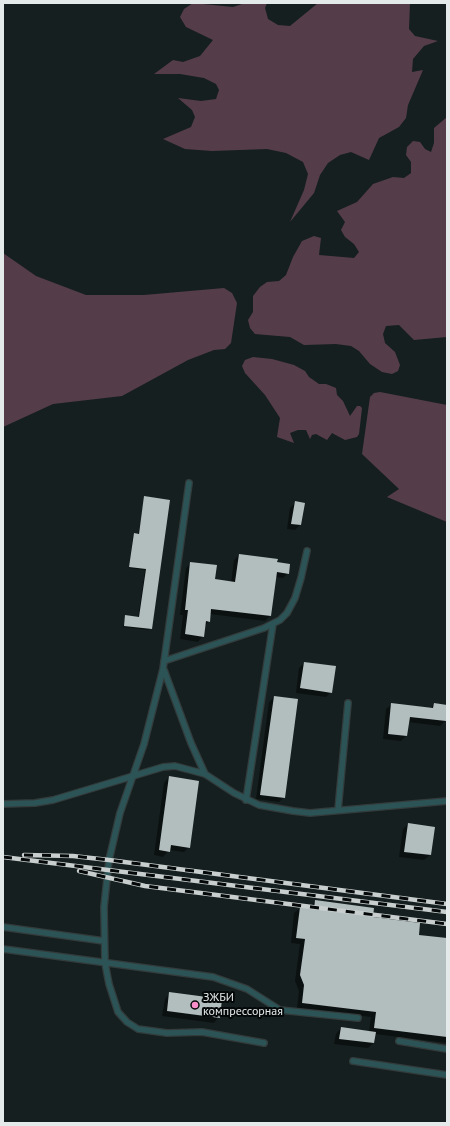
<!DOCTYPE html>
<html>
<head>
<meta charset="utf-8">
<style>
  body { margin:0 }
  #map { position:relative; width:450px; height:1126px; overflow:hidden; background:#161f1f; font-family:"PT Sans",sans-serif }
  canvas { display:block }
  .frame { position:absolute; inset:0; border:4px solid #e4eaea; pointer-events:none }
</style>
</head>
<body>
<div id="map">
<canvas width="450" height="1126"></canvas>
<div class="frame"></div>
</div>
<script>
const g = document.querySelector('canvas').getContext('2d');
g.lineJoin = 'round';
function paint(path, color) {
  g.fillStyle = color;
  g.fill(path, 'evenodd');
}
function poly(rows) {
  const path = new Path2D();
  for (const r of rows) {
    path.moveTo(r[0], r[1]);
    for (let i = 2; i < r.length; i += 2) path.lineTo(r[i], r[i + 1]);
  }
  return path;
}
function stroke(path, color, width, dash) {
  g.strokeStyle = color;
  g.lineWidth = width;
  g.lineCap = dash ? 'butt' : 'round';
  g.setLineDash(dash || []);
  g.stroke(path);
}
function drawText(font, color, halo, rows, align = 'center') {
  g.font = font + ' "PT Sans",sans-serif';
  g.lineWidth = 4;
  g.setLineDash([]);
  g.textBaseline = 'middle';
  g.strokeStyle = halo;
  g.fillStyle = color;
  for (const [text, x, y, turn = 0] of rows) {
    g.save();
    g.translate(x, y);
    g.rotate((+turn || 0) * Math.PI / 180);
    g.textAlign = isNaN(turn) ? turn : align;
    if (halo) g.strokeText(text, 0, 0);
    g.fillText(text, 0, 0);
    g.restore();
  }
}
paint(poly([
  [193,3,233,7,245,3,267,3,265,8,268,19,278,25,290,26,318,3,410,3,409,29,415,36,438,41,424,46,413,59,412,72,423,70,408,105,406,118,399,127,379,138,369,160,351,152,340,155,328,163,320,175,314,193,290,222,304,190,308,174,303,162,286,153,267,149,212,151,185,149,163,139,191,127,195,117,192,110,178,98,201,101,216,99,219,90,216,84,204,78,180,74,154,74,173,60,183,62,200,56,213,40,186,27,180,17,184,9],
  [447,117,447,337,414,340,399,325,386,326,383,334,385,343,395,352,400,365,398,371,392,374,382,372,370,364,359,351,351,346,336,344,304,345,290,337,255,334,250,328,248,320,253,312,253,296,260,287,267,282,279,281,286,275,293,257,302,241,314,236,321,238,319,255,354,258,359,252,354,244,345,237,341,230,345,222,337,211,357,202,373,184,393,177,404,178,411,173,411,162,406,155,407,147,413,141,420,142,425,149,431,152,434,143,434,128],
  [3,253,36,276,86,295,144,295,224,288,232,293,237,303,231,343,225,349,214,350,188,360,122,396,53,404,3,427],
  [253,357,272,359,294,365,305,371,309,377,319,384,326,384,336,388,337,395,343,401,350,416,357,406,360,406,362,408,359,434,357,437,345,440,332,433,327,440,316,434,312,435,310,439,306,430,298,430,290,433,294,443,277,437,280,418,265,395,245,373,242,366,245,360],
  [380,392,447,405,447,522,387,497,399,489,362,454,370,397,374,393]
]), '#543d49');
paint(poly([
  [145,497,169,501,149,630,123,627,126,616,138,618,145,570,129,568,133,535,138,535],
  [295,503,300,525,295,530,287,529,290,508],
  [239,555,276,563,288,573,283,578,275,577,270,616,265,621,210,614,209,621,205,626,203,636,198,642,180,639,183,615,180,615,186,568,191,563,214,580,231,583,234,560],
  [304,663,331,692,326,697,296,693,299,668],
  [274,697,284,797,279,802,256,799,269,702],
  [392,704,430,709,434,704,445,721,440,726,408,722,406,736,401,741,383,739,386,709],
  [169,777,189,847,184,852,169,850,163,857,154,855,164,783],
  [408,824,433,828,430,855,424,860,399,857,403,829],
  [315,901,372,918,418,935,447,939,447,1043,375,1034,373,1043,368,1048,334,1044,336,1034,341,1028,369,1032,371,1017,297,1008,299,991,295,981,300,944,291,943,294,913,300,908,309,909],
  [170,993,219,1017,214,1023,162,1016,165,999]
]), '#0007');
paint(poly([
  [144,496,170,500,152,629,124,626,125,615,139,617,146,569,129,567,134,533,139,534],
  [295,501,305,503,301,525,291,524],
  [239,554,278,559,277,562,290,564,289,574,277,572,271,616,211,609,210,622,206,621,204,637,185,634,188,610,185,610,190,562,217,565,215,579,235,582],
  [304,662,336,666,332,693,300,688],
  [274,696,298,699,285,798,260,795],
  [391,703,433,708,434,703,447,705,446,721,410,717,407,736,388,734],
  [169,776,199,781,190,848,171,845,170,852,159,850],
  [408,823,435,827,431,855,404,852],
  [315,900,374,908,373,917,420,923,419,935,447,938,447,1037,374,1028,376,1012,302,1003,304,985,300,975,305,939,296,938,300,907,314,909],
  [169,992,222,999,220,1018,167,1011],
  [341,1027,376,1032,374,1043,339,1039]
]), '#b2bdbe');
const lane = poly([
  [189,483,163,669,144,744,120,813,109,860,104,907,105,963,109,984,118,1012,127,1022,138,1029,167,1033,202,1032,264,1043],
  [164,661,264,628,280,620,287,613,295,598,301,578,307,551],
  [164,670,191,743,205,774],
  [246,800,273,624],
  [3,804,35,803,53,800,163,767,175,766,205,774,234,793,259,805,293,811,310,813,447,801],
  [338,810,348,703],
  [3,927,104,941],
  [3,949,213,977,247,989,280,1010,358,1018],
  [399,1041,447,1049],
  [353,1061,447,1075]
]);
stroke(lane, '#333b3b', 8);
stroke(lane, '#2c5457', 5.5);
const rail = poly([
  [24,855,73,856,109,860,447,904],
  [3,857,447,912],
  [79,871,145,886,447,924]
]);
stroke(rail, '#c8cece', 4.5);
stroke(rail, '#050808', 3, [9]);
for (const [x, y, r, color] of [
  [195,1005,4,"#f98fc9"]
]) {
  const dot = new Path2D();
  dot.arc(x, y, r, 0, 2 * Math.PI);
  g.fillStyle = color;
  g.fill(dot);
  stroke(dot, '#050808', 1.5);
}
drawText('12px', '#e4eaea', '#050808', [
  ["ЗЖБИ",203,998],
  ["компрессорная",203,1012]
], 'left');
</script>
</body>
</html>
